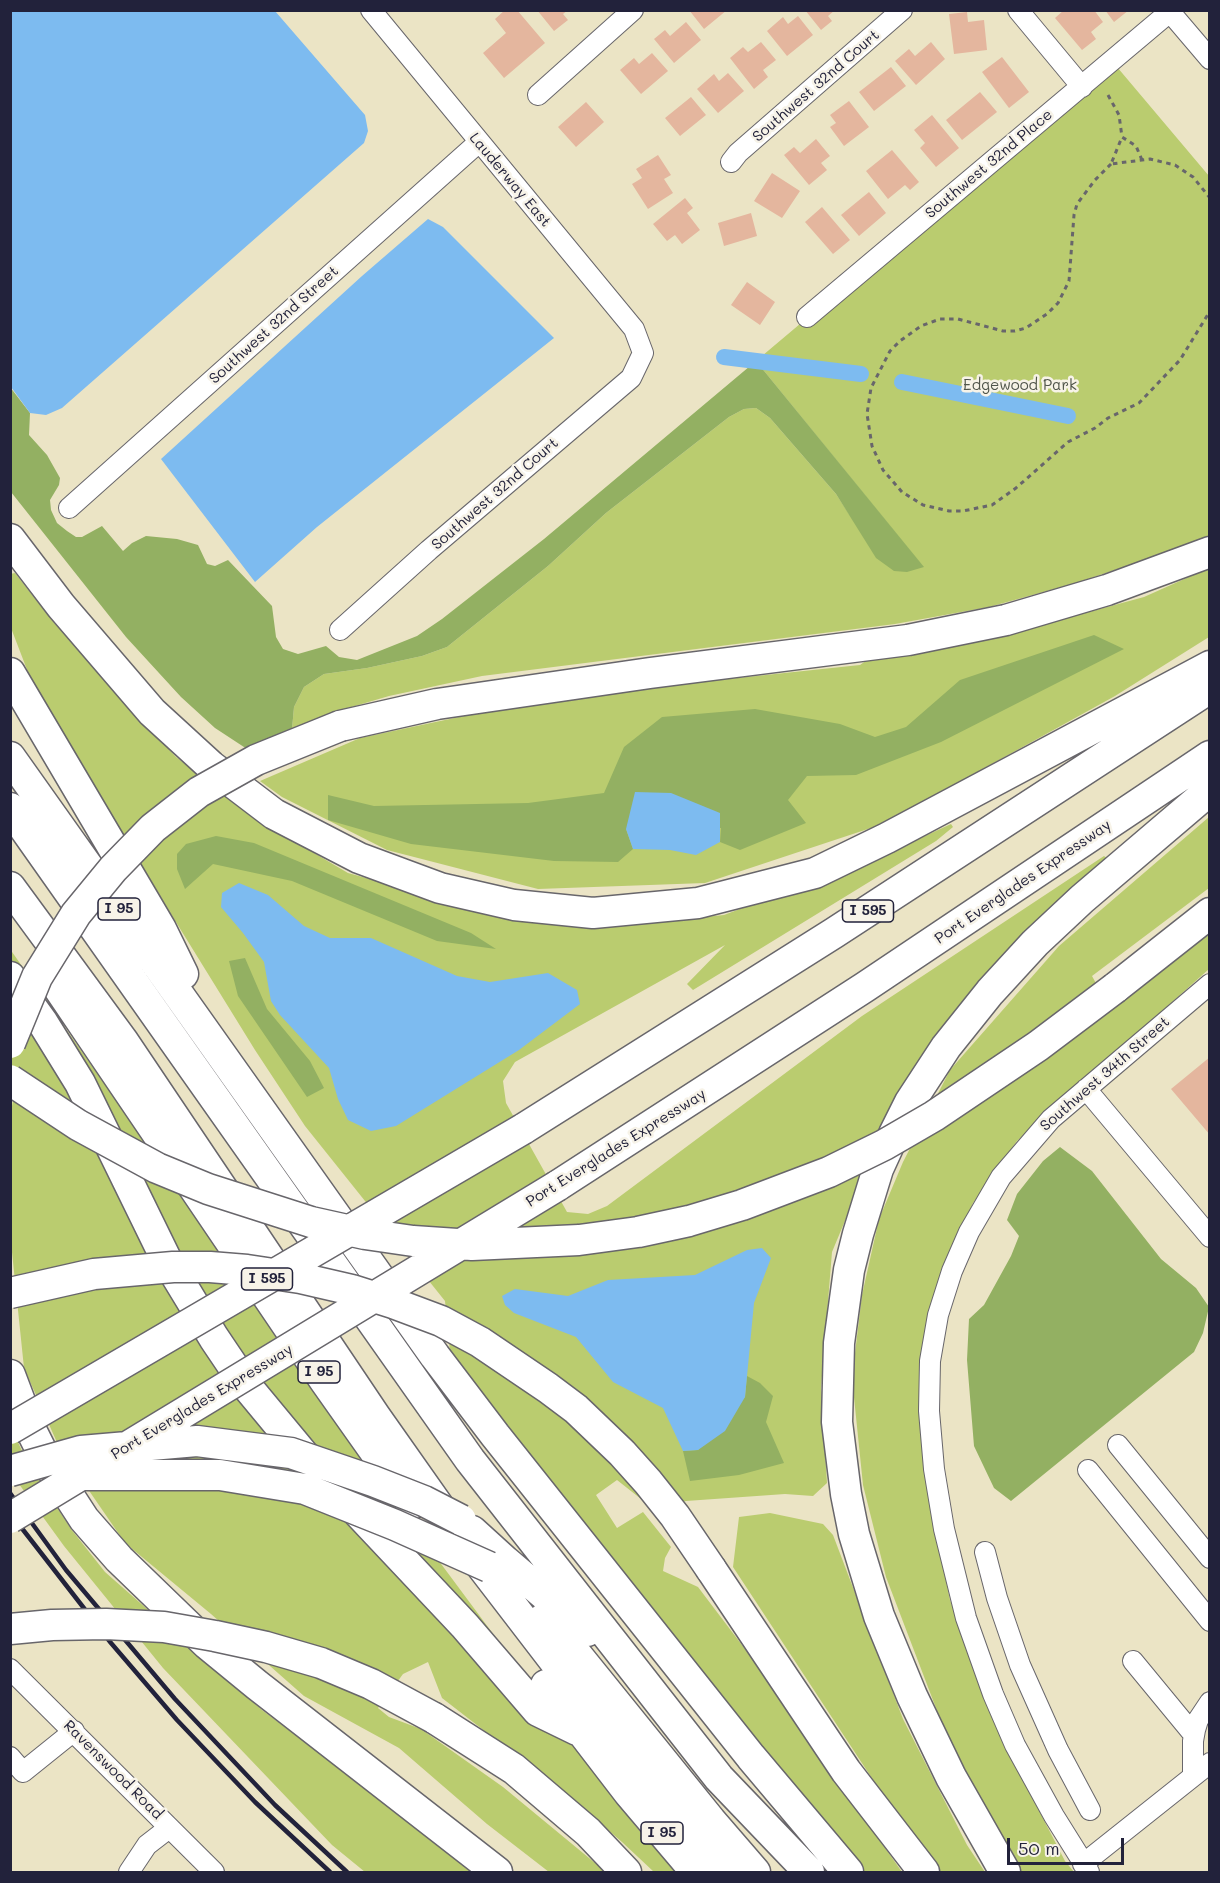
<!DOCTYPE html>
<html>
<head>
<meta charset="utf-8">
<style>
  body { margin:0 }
  #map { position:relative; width:1220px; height:1883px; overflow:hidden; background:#ebe4c5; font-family:Mali,sans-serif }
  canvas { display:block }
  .frame { position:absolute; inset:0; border:12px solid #22223b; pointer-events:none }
  .scale { position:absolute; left:1007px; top:1838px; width:117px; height:27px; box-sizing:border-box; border:3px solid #22223b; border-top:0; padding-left:8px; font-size:18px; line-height:21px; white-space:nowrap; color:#22223b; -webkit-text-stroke:4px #f7f3e8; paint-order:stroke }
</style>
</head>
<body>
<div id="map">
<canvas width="1220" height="1883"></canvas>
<div class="frame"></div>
<div class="scale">50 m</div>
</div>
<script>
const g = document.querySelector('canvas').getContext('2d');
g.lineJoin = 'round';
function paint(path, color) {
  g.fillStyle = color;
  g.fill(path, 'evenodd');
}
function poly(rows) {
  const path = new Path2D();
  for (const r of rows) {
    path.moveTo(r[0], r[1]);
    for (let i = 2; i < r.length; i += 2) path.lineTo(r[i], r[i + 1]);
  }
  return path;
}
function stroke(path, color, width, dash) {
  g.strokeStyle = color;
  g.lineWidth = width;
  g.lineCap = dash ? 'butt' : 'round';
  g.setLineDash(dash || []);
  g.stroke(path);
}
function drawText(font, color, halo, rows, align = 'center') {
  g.font = font + ' Mali,sans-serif';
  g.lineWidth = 5;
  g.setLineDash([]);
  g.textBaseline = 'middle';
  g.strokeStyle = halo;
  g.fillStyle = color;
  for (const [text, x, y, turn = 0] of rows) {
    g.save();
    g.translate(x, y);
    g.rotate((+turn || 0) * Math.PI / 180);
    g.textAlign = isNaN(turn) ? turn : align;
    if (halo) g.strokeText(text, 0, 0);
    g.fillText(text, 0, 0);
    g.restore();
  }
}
paint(poly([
  [1112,61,1209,176,1209,536,1183,547,1076,583,989,607,895,624,482,676,389,696,338,711,292,729,294,707,304,687,324,674,367,668,422,656,447,647,548,566,606,513,729,417,744,409,756,408,770,418,836,494,849,514,923,567,756,361],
  [1209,568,1209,637,1115,696,883,824,705,883,538,889,387,850,282,797,260,781,360,738,549,698,860,665,870,658,1019,631,1144,597],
  [15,573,55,624,176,757,258,820,348,873,508,917,624,925,724,915,888,853,951,824,953,827,936,841,693,990,687,984,725,945,515,1062,503,1081,506,1103,567,1212,588,1214,607,1206,862,1016,1104,856,1108,859,1011,946,935,1035,862,1180,832,1252,821,1388,827,1483,813,1496,785,1494,686,1501,655,1510,617,1480,596,1495,617,1528,643,1512,671,1547,665,1558,663,1571,698,1587,748,1653,902,1872,851,1872,810,1827,450,1352,445,1301,305,1126,255,1050,171,914,31,680,11,628,10,574],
  [1209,817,1209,888,1092,976,1111,1011,1138,986,1209,931,1209,969,1017,1141,973,1203,936,1292,919,1415,932,1514,950,1600,1000,1735,1065,1861,1074,1872,1017,1872,960,1771,886,1577,863,1485,852,1378,862,1295,879,1219,903,1162,950,1070,1059,946],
  [10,949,430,1549,638,1829,678,1872,654,1872,622,1842,571,1798,442,1698,428,1662,403,1674,378,1708,389,1717,421,1729,503,1787,606,1872,549,1872,487,1824,399,1748,304,1696,211,1614,125,1543,59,1447,24,1368,10,1233,10,1118,13,1100,10,1099],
  [10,1426,29,1465,71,1529,105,1572,262,1710,478,1872,365,1872,332,1845,163,1668,64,1546,11,1473],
  [770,1513,823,1524,833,1535,903,1719,967,1845,985,1872,940,1872,904,1827,733,1567,739,1517]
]), '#bacc6f');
paint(poly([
  [756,361,924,567,907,572,894,571,876,558,836,494,770,418,756,408,744,409,729,417,606,513,548,566,447,647,422,656,367,668,324,674,304,687,294,707,292,729,247,749,215,728,181,697,126,637,11,492,10,387,30,413,29,435,47,455,60,478,59,485,50,500,51,510,57,523,67,531,76,537,82,537,102,526,123,551,132,543,146,536,177,539,198,545,207,564,215,566,228,560,272,606,276,637,283,649,298,654,326,646,339,657,357,660,417,636,442,619,544,539],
  [1094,635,1124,649,941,742,856,775,807,776,788,800,806,823,740,850,720,842,721,828,626,829,633,849,618,862,554,861,411,844,328,820,328,795,374,806,528,803,604,793,624,747,662,717,755,709,840,724,875,737,906,727,960,680],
  [216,836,254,843,471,933,496,949,437,941,292,881,213,864,185,889,177,869,177,854,186,844],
  [245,958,267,1009,310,1061,324,1088,307,1097,238,996,229,961],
  [1060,1147,1092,1171,1161,1259,1196,1288,1209,1307,1203,1333,1194,1352,1011,1501,994,1488,974,1446,967,1360,969,1319,984,1305,1011,1256,1019,1236,1007,1220,1017,1194,1043,1161],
  [747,1376,760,1383,773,1396,766,1422,784,1463,739,1475,690,1481,683,1451,698,1450,745,1397]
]), '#93b062');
paint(poly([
  [11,10,275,11,365,115,368,131,364,143,62,408,46,415,30,413,11,387],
  [428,219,443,227,554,338,317,527,255,582,161,459,362,276],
  [635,792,671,793,720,813,720,842,696,855,670,850,633,849,626,829],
  [239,883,268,895,304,926,330,938,371,938,457,976,490,982,548,973,577,990,580,1004,519,1050,396,1126,371,1131,348,1120,338,1099,329,1068,280,1015,271,1001,264,962,243,933,221,907,222,893],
  [762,1248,771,1258,754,1303,745,1397,725,1431,698,1450,683,1451,663,1408,613,1382,576,1337,514,1313,505,1305,502,1296,515,1289,568,1296,608,1280,695,1275,747,1250]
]), '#7dbbf0');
stroke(poly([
  [724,357,861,374],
  [902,382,1068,416]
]), '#7dbbf0', 16);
paint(poly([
  [505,10,517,10,545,43,504,78,483,53,506,33,495,19],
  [537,10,568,10,563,14,568,20,554,31],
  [689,10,727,10,704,29],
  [805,10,835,10,828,16,832,21,821,30],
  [1064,10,1094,10,1103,22,1091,32,1096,39,1082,50,1055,18],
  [1105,10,1129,10,1114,22],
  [967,12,968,22,984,20,987,50,954,54,949,14],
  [798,16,813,35,787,56,767,31,783,17,788,24],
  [686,22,701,40,674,63,654,39,665,30,670,36],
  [761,42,776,60,763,70,768,77,754,89,730,58,743,47,748,52],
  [931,42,945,59,916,85,895,61,909,49,915,56],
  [652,53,668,71,641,94,620,70,634,58,639,64],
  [1002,57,1029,92,1009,108,982,72],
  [891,67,906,86,874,111,859,92],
  [728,73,744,91,718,113,697,89,714,74,719,81],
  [980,92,997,112,962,140,946,120],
  [691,97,706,115,680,136,665,118],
  [849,101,869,127,844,146,830,127,836,123,830,115],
  [586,102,604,122,576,147,558,127],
  [932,115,959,148,936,167,920,148,925,143,914,130],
  [816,139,830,156,821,163,827,170,809,185,784,155,794,147,800,153],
  [892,150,919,182,910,190,905,185,888,199,866,171],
  [658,155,671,175,664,179,673,193,648,209,632,184,642,178,636,169],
  [772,173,800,191,782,218,754,201],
  [869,192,886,213,859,236,841,215],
  [685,198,693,208,687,213,700,230,682,244,675,235,667,241,653,224],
  [822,207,850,240,833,254,805,222],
  [751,213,757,236,724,246,718,223],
  [747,282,775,302,760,325,731,305],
  [1210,1057,1210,1135,1171,1089]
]), '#e4b69e');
const minor = poly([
  [1018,10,1082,87],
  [1170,12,1210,59],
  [538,95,633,10],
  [731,162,738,153,902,10],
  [807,317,1172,10],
  [69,508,479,142],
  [340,630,429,550,631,378,643,353,634,329,371,10],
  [1086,1089,1210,1237],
  [1118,1445,1210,1558],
  [1088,1470,1210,1621],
  [985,1552,997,1598,1020,1665,1058,1750,1090,1810],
  [1133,1661,1194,1735],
  [10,1669,214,1872],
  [10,1757,23,1772,74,1731],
  [1193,1775,1193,1741,1195,1730,1198,1720,1210,1702],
  [1083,1864,1210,1763],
  [129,1872,147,1845,169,1828],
  [1089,1872,1054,1816,1015,1745,993,1694,966,1618,944,1529,934,1469,929,1411,930,1361,938,1315,952,1271,969,1232,1001,1177,1051,1119,1210,984]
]);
const highway = poly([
  [10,539,61,606,152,712,211,766,274,814,359,858,440,888,514,905,593,913,698,903,815,873,887,838,1210,666],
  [10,673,161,929,183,974],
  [340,726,437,704,650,673,908,640,1006,620,1107,590,1210,552],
  [10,757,435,1356,495,1435,751,1757,848,1872],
  [10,808,470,1460,719,1778,809,1872],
  [10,887,123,1041,375,1416,470,1551,599,1719,725,1872],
  [10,977,43,1023,80,1083,166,1259,214,1338,245,1384,303,1454,465,1626,538,1711,577,1730],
  [58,987,325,1381,412,1504],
  [1115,988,1210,913],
  [523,1129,834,933,1210,688],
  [557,1186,865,987,1210,756],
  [10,1375,30,1428,47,1462,84,1519,119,1559,207,1644,257,1685,497,1872],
  [472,1531,505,1561,587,1631],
  [711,1569,846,1771,924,1872],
  [543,1619,577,1655,711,1821,755,1872],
  [546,1685,629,1793,696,1872],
  [434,1718,514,1769,588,1832,626,1872],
  [1005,1872,951,1777,912,1696,879,1616,854,1534,846,1494,837,1422,839,1343,849,1270,858,1234,878,1169,894,1134,910,1102,946,1047,990,992,1035,943,1082,899,1210,790]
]);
stroke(minor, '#68666b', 22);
stroke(highway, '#68666b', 33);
stroke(poly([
  [1108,95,1119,115,1122,137],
  [1142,160,1136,146,1122,137,1111,164,1150,159,1175,165,1193,177,1210,198],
  [1111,164,1095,180,1077,204,1074,215,1069,281,1058,303,1047,314,1026,328,1015,331,1003,331,958,319,940,319,921,326,900,341,890,351,871,388,867,414,872,446,883,470,902,492,923,505,949,511,963,511,992,505,1016,488,1068,442,1095,428,1108,418,1139,403,1180,360,1210,311]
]), '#68666b', 3, [4.5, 4.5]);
stroke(minor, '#fff', 20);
stroke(highway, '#fff', 30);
stroke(poly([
  [10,1493,66,1570,175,1699,275,1805,347,1872],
  [10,1513,111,1643,177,1720,255,1802,330,1872]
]), '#22223b', 4.5);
const highwayBridge = poly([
  [10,1043,37,977,76,914,113,869,153,828,199,792,256,760,340,726],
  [10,1080,78,1125,157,1168,208,1189,311,1222,365,1234,413,1241,472,1245,579,1240,638,1232,689,1221,742,1205,829,1172,884,1145,934,1116,1038,1046,1115,988],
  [10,1293,94,1274,173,1267,210,1267,247,1270,300,1278,352,1290,393,1303,441,1321,480,1342,548,1388,576,1409,622,1453,648,1482,675,1516,711,1569],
  [10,1429,523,1129],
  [10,1471,81,1451,197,1441,291,1453,373,1481,424,1501,461,1520],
  [82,1475,220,1475,305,1489,395,1525,489,1567],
  [10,1518,557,1186],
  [10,1629,52,1625,106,1624,164,1627,215,1636,266,1647,321,1663,371,1684,434,1718]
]);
stroke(highwayBridge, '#68666b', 33, []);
stroke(highwayBridge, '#fff', 30);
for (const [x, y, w] of [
  [119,909,42],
  [868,911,51],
  [267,1279,51],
  [319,1372,42],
  [662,1833,42]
]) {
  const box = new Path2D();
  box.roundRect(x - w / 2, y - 11, w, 22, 4.5);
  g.fillStyle = '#f7f3e8';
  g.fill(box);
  stroke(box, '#22223b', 1.5);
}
drawText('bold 14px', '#22223b', null, [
  ["I 95",119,909],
  ["I 595",868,911],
  ["I 595",267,1279],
  ["I 95",319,1372],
  ["I 95",662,1833]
]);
drawText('15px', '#22223b', '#f7f3e8', [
  ["Southwest 32nd Court",816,86,-41],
  ["Southwest 32nd Place",989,164,-40],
  ["Lauderway East",510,180,50],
  ["Southwest 32nd Street",274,325,-42],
  ["Southwest 32nd Court",495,494,-41],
  ["Port Everglades Expressway",1023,882,-34],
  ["Southwest 34th Street",1105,1074,-41],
  ["Port Everglades Expressway",616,1148,-32],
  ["Port Everglades Expressway",202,1402,-31],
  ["Ravenswood Road",113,1770,45]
]);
drawText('15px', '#50554b', '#f7f3e8', [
  ["Edgewood Park",1020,385]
]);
</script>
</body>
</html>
